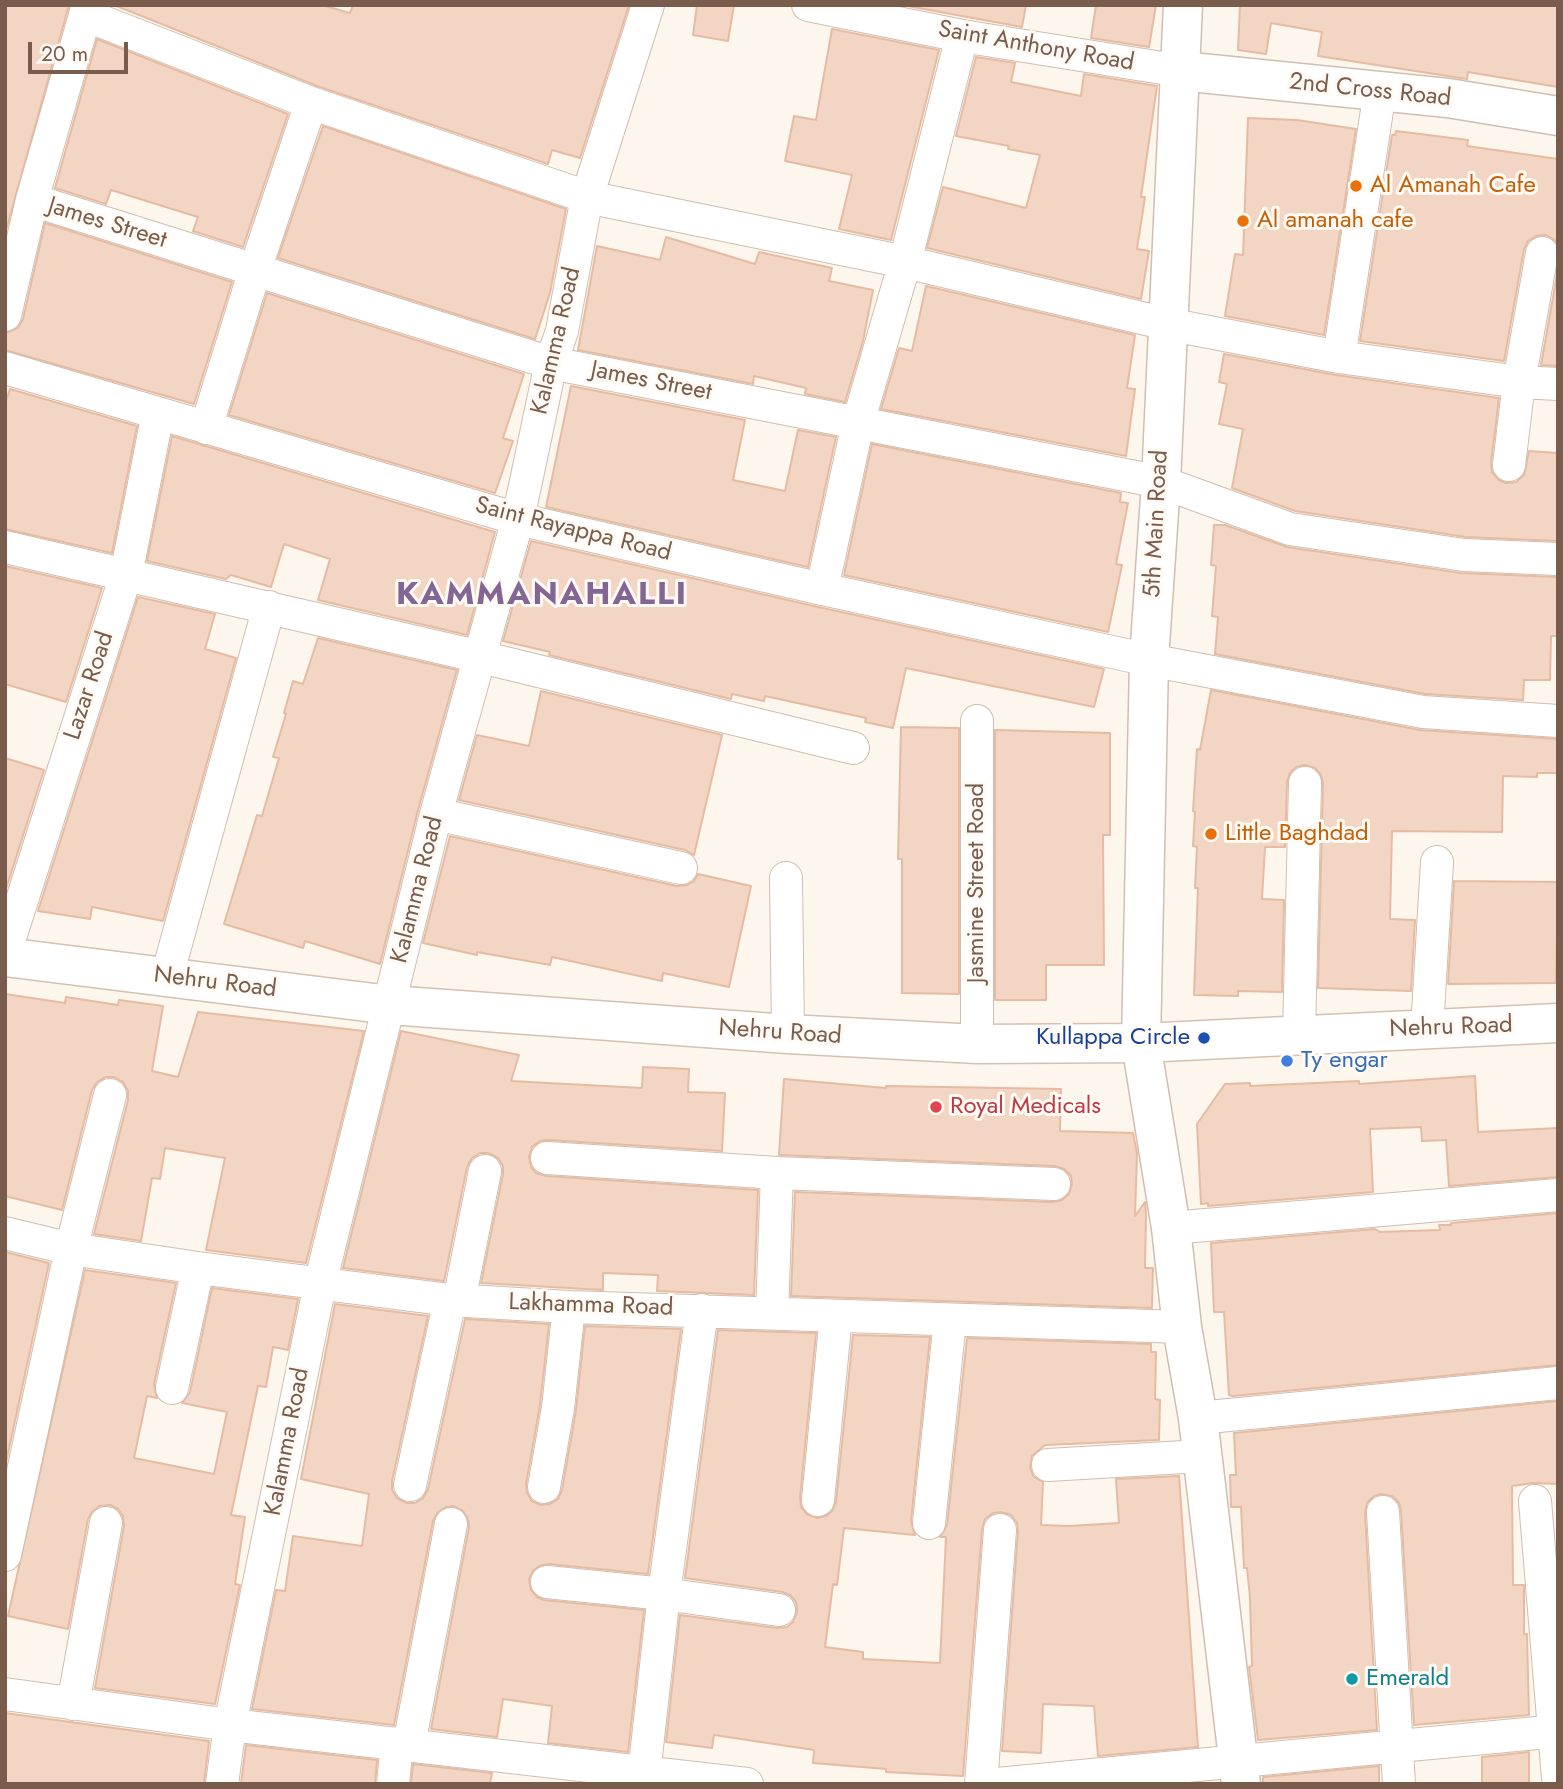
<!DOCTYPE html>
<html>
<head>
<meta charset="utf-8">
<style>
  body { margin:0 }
  #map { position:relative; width:1563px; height:1789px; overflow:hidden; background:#fdf6ec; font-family:Jost,sans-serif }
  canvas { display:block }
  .frame { position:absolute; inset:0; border:7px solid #7a5c4d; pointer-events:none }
  .scale { position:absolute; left:28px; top:42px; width:100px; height:32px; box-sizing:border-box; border:4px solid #7a5c4d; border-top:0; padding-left:9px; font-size:21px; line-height:24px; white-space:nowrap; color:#7a5c4d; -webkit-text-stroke:5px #fffaf3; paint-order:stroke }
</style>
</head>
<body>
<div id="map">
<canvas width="1563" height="1789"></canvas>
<div class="frame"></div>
<div class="scale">20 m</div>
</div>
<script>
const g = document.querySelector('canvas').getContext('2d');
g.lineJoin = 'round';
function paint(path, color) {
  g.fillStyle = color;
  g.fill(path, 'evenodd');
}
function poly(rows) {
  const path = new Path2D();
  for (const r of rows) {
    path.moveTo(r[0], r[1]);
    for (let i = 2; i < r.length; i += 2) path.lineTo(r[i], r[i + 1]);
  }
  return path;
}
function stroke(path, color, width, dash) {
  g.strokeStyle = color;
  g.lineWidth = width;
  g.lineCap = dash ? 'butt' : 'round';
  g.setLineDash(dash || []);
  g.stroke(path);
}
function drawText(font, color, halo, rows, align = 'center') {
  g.font = font + ' Jost,sans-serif';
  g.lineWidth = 6;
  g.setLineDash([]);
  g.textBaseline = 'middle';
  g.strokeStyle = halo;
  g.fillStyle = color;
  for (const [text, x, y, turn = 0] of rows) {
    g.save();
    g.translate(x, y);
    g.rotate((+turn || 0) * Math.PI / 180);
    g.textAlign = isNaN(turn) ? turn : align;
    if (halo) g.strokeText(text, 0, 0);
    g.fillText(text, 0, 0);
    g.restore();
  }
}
const building = poly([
  [5,5,69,5,5,234,5,5],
  [114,5,322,5,350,13,353,5,629,5,580,158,552,150,548,164,317,86,114,5],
  [697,5,734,5,728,41,693,35,697,5],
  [902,5,1026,5,1022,27,902,5],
  [1096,5,1156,5,1149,47,1091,38,1096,5],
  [1240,5,1558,5,1558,87,1468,72,1467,79,1318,56,1322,32,1271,23,1266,54,1238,50,1240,5],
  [832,29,939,50,891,240,839,229,852,175,785,161,794,116,816,120,832,29],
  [97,39,288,114,243,247,193,231,198,217,111,190,106,204,55,188,97,39],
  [976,57,1015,63,1011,82,1081,96,1084,74,1157,86,1141,197,1145,197,1137,249,1149,251,1141,299,927,248,943,187,1026,208,1040,155,1008,149,1009,146,956,136,976,57],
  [1248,118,1297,120,1356,129,1324,335,1225,316,1235,254,1243,255,1248,118],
  [323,126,566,209,550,293,535,339,278,258,323,126],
  [1396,131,1468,140,1467,146,1558,159,1558,244,1553,239,1546,235,1536,236,1528,241,1524,249,1504,361,1360,341,1392,135,1395,135,1396,131],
  [45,223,232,282,194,404,5,350,5,333,18,328,23,319,45,223],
  [666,237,755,264,759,252,832,268,829,281,873,290,863,341,845,402,805,394,806,388,754,376,753,384,578,350,597,246,660,260,666,237],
  [1558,269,1558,366,1541,365,1558,269],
  [926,286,1135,335,1127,388,1135,389,1126,456,881,409,899,348,912,351,926,286],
  [267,293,524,374,503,438,513,441,495,493,229,415,267,293],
  [1224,354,1336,375,1499,398,1491,463,1492,472,1499,480,1506,483,1516,482,1524,475,1529,451,1558,453,1558,541,1466,537,1295,511,1232,488,1243,429,1219,424,1227,384,1219,382,1224,354],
  [571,386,745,420,733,480,785,491,798,430,836,437,808,567,546,507,571,386],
  [10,389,137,426,112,553,5,529,5,404,10,389],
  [172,436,495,532,467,635,318,600,330,559,284,544,271,587,231,575,226,579,147,561,172,436],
  [872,444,1121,493,1120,502,1128,503,1116,564,1122,565,1108,632,844,575,872,444],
  [1214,525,1225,525,1287,547,1461,573,1558,577,1558,636,1551,636,1550,680,1524,680,1523,700,1425,694,1215,654,1218,617,1212,616,1216,566,1211,565,1214,525],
  [531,541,818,607,1104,669,1094,707,906,668,893,728,865,722,866,718,765,696,764,701,732,694,731,699,549,655,550,652,503,641,531,541],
  [5,566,102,588,66,702,5,684,5,566],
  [138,597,215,614,205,649,236,658,163,921,92,907,90,919,38,911,138,597],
  [318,638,457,670,418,810,380,964,305,941,303,948,224,924,257,815,262,816,279,758,273,757,286,714,284,713,293,681,303,684,318,638],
  [1211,690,1420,730,1558,739,1558,773,1537,773,1537,777,1503,776,1502,832,1392,831,1390,919,1415,920,1411,991,1318,988,1323,783,1321,775,1315,768,1305,765,1296,767,1290,773,1287,782,1285,847,1265,847,1262,899,1284,900,1282,992,1238,991,1238,996,1194,995,1198,888,1195,888,1197,847,1193,846,1195,812,1193,811,1197,749,1200,750,1211,690],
  [541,691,722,735,694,855,685,850,459,800,477,735,529,746,541,691],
  [901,727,959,728,959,994,902,993,902,859,898,859,901,727],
  [995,730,1110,733,1110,835,1103,835,1104,965,1046,965,1046,1000,995,1000,995,730],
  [5,758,44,770,5,892,5,758],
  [450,836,677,886,687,885,694,881,698,874,751,886,729,987,663,973,662,981,552,957,550,965,477,952,477,955,423,943,450,836],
  [1454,881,1558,882,1556,983,1448,984,1454,881],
  [5,994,65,1003,66,997,118,1005,119,1000,163,1006,152,1071,178,1077,198,1012,364,1031,306,1263,206,1250,225,1158,165,1148,160,1179,152,1178,141,1241,94,1234,128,1100,128,1091,123,1082,114,1077,106,1077,97,1082,92,1090,62,1210,5,1196,5,994],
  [401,1031,519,1055,511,1081,642,1088,643,1067,689,1069,688,1092,725,1093,722,1151,548,1140,540,1141,532,1147,529,1157,531,1167,536,1173,546,1176,758,1190,754,1295,657,1291,658,1275,603,1273,603,1290,481,1283,503,1174,503,1166,498,1158,488,1153,480,1153,472,1158,467,1167,444,1281,343,1268,401,1031],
  [1475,1076,1478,1132,1558,1128,1558,1177,1449,1186,1446,1140,1422,1141,1421,1127,1370,1129,1373,1192,1208,1206,1208,1203,1201,1204,1197,1124,1225,1084,1250,1083,1250,1086,1359,1081,1359,1084,1475,1076],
  [784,1079,886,1088,886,1086,1061,1089,1060,1131,1133,1133,1137,1153,1135,1216,1145,1202,1146,1214,1145,1268,1153,1268,1152,1308,791,1296,795,1192,1053,1202,1062,1200,1069,1194,1072,1184,1071,1176,1064,1169,1055,1166,779,1155,784,1079],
  [1558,1213,1558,1365,1233,1396,1229,1395,1224,1312,1214,1312,1211,1243,1375,1229,1380,1232,1440,1230,1439,1225,1451,1225,1451,1223,1558,1213],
  [5,1252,49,1263,5,1467,5,1252],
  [85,1270,176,1283,154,1384,157,1398,147,1396,134,1458,214,1474,227,1412,182,1403,190,1392,212,1288,298,1299,288,1350,273,1347,266,1387,258,1386,231,1515,245,1517,235,1584,240,1585,215,1704,95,1688,124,1526,123,1516,118,1509,110,1505,99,1506,92,1512,88,1519,68,1629,8,1616,85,1270],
  [335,1304,428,1316,392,1481,392,1490,397,1498,407,1503,415,1503,423,1498,428,1489,465,1319,549,1324,540,1405,526,1484,527,1493,532,1501,541,1505,550,1504,558,1499,562,1490,576,1410,585,1326,681,1329,648,1574,549,1564,539,1566,533,1571,529,1579,531,1590,537,1597,544,1600,644,1610,628,1752,548,1743,552,1706,503,1699,497,1737,431,1729,469,1527,468,1519,463,1511,454,1506,446,1507,438,1512,433,1521,394,1725,252,1709,276,1590,285,1591,293,1536,362,1546,369,1494,301,1479,335,1304],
  [718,1330,816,1333,800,1498,801,1507,807,1514,817,1518,826,1516,832,1511,836,1502,853,1335,930,1337,911,1521,915,1535,844,1528,837,1585,833,1584,825,1647,863,1652,863,1659,940,1663,946,1537,940,1537,947,1525,967,1338,1151,1344,1151,1352,1156,1352,1155,1399,1160,1400,1159,1440,1045,1445,1032,1456,1030,1467,1033,1476,1043,1482,1041,1525,1069,1526,1119,1523,1116,1479,1179,1476,1198,1747,1098,1756,1094,1706,1043,1704,1041,1753,1002,1751,1018,1531,1017,1523,1011,1515,1001,1512,993,1513,985,1519,982,1529,963,1776,886,1772,886,1769,813,1763,814,1750,714,1735,712,1748,666,1742,680,1615,777,1628,787,1627,793,1622,797,1612,796,1602,790,1595,782,1592,685,1578,718,1330],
  [1558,1401,1558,1484,1534,1483,1512,1486,1513,1585,1524,1585,1524,1634,1527,1634,1529,1715,1414,1725,1401,1511,1399,1503,1392,1496,1381,1494,1374,1496,1367,1503,1365,1513,1377,1730,1258,1740,1249,1667,1252,1666,1250,1598,1247,1568,1244,1568,1241,1507,1231,1507,1230,1475,1236,1475,1234,1433,1558,1401],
  [5,1713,209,1741,204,1784,5,1784,5,1713],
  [246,1745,377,1760,375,1784,241,1784,246,1745],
  [1529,1752,1529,1784,1482,1784,1482,1757,1529,1752],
  [413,1764,492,1773,490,1784,411,1784,413,1764],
  [1379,1766,1379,1784,1263,1784,1263,1777,1379,1766]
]);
paint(building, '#f3d5c3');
stroke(building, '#e6bba3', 2);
const minor = poly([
  [808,5,962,36,1181,71],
  [85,15,311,103,587,197,905,262,1167,324,1339,357,1519,382,1558,384],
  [32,200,551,363,1161,482,1290,529,1464,555,1558,559],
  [5,315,32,200,88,5],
  [1339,357,1380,91],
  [5,368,518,519,822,589,1149,660,1423,712,1558,721],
  [206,428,255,270,311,103],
  [1509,465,1519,382,1542,253],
  [5,547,481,657,853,748],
  [822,589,858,423,905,262,962,36],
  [977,721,977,1044],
  [436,814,681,868],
  [786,878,788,1034],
  [5,953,126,575,158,413],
  [167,976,269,607],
  [1427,1029,1437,862],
  [1299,1034,1305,783],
  [547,1158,777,1173,1054,1184],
  [1171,1228,1558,1195],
  [5,1233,71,1249,198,1268,450,1300,569,1307,1182,1327],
  [459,1301,485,1171],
  [772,1313,777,1173],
  [172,1388,198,1268],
  [1198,1418,1558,1383],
  [1048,1465,1202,1456],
  [410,1485,450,1300],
  [544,1487,558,1408,569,1307],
  [818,1500,836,1316],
  [1535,1501,1558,1778],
  [1383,1512,1399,1784],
  [929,1523,950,1320],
  [5,1555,71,1249,110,1095],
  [547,1582,664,1594,779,1610],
  [5,1694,230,1725,747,1784],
  [73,1704,106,1523],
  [409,1745,451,1524],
  [644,1774,664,1594,702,1310],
  [222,1784,230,1725,320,1284,436,814,518,519,551,363,562,331,587,197,648,5],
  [393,1784,397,1743],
  [981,1784,1000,1530],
  [997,1784,1558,1731]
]);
const tertiary = poly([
  [1183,5,1161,482,1149,660,1141,1043,1171,1228,1182,1327,1198,1418,1241,1784],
  [1181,71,1448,98,1558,116]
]);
const secondary = poly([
  [5,957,390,1005,788,1034,977,1044,1141,1043,1558,1023]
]);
stroke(minor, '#d1beb0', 34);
stroke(tertiary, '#d1beb0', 41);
stroke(secondary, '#d6c0b0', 41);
stroke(minor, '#fff', 32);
stroke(tertiary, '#fff', 38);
stroke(secondary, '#fff', 38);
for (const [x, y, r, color] of [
  [1356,186,7,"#e8710a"],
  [1243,221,7,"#e8710a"],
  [1211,834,7,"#e8710a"],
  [1204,1038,7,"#1a4fb4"],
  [1287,1061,7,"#3f7fe0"],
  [936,1107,7,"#e0444e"],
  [1352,1679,7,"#0f9aa8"]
]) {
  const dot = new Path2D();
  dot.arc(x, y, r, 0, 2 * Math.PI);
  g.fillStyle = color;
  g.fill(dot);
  stroke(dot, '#fffaf3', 2.5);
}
drawText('24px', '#7a5c4d', '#fffaf3', [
  ["Saint Anthony Road",1036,47,10],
  ["2nd Cross Road",1370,91,6],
  ["James Street",107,224,17],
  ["Kalamma Road",557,341,-77],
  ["James Street",651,382,11],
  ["5th Main Road",1157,524,-87],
  ["Saint Rayappa Road",573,530,14],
  ["Lazar Road",90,686,-72],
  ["Jasmine Street Road",977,883,-90],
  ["Kalamma Road",418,890,-76],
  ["Nehru Road",215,983,7],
  ["Nehru Road",1451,1028,-2],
  ["Nehru Road",780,1033,4],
  ["Lakhamma Road",591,1306,2],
  ["Kalamma Road",288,1442,-79]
]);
drawText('24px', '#c56008', '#fffaf3', [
  ["Al Amanah Cafe",1370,186],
  ["Al amanah cafe",1257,221],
  ["Little Baghdad",1225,834]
], 'left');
drawText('24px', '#164399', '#fffaf3', [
  ["Kullappa Circle",1190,1038]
], 'right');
drawText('24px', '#366cbe', '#fffaf3', [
  ["Ty engar",1301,1061]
], 'left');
drawText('24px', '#be3a42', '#fffaf3', [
  ["Royal Medicals",950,1107]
], 'left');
drawText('24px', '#0d838f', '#fffaf3', [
  ["Emerald",1366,1679]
], 'left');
g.letterSpacing = '2px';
drawText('bold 32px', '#846695', '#fffaf3', [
  ["KAMMANAHALLI",542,596]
]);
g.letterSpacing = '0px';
</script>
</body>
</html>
